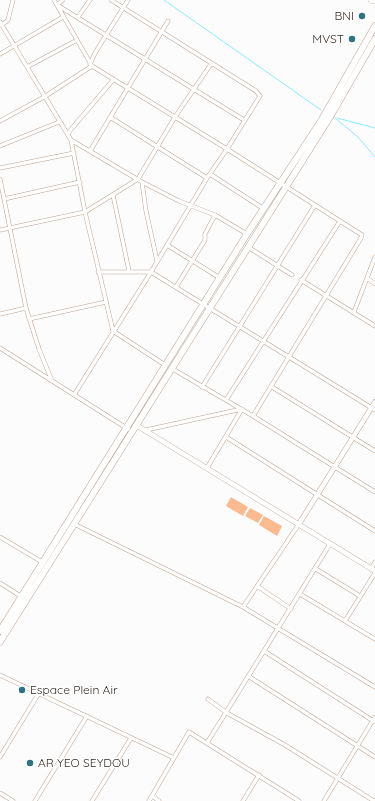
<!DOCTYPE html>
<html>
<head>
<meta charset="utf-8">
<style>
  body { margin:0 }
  canvas { display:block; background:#fcfcfc }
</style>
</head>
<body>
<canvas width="375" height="801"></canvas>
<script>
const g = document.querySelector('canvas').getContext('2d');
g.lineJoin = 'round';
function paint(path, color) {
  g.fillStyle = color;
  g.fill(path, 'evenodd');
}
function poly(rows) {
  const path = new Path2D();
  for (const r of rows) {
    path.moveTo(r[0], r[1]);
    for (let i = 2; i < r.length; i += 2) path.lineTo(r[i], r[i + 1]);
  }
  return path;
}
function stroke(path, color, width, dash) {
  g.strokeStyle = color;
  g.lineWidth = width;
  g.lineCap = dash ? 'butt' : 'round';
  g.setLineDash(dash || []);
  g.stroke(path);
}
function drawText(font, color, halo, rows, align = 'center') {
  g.font = font + ' Quicksand,sans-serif';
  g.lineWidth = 3;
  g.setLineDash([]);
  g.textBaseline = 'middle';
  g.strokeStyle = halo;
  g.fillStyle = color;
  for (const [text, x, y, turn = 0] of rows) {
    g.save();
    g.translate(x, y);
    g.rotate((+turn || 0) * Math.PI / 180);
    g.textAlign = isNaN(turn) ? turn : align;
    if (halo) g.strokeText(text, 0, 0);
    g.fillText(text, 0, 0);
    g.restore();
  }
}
paint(poly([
  [231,497,248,507,243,516,226,506],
  [250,508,263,515,258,523,245,516],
  [264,516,282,526,277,536,259,525]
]), '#fbba90');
stroke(poly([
  [164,0,321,110],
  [335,118,358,137,375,157],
  [337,118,375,128]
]), '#8beafd', 1);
const street = poly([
  [54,0,92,66,227,149,362,235,361,238,253,416],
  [63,0,57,5,244,120],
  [78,17,90,0],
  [0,22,71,140,85,212,113,331,165,365],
  [2,25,8,20,13,0],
  [0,54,63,17],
  [90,64,95,53,128,0],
  [27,67,77,40],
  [110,117,207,178],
  [0,121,44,97,92,66],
  [68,133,113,80],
  [71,140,142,182,179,201,215,215,247,234],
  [0,146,59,122],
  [90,151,168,21],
  [0,168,74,153],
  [210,174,264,209],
  [0,179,26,308,39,349,52,381],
  [142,182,146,211,157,261],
  [113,195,129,271],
  [4,199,80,182],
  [0,230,85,212,138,179,175,117,211,64],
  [167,245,220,278],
  [248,247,292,275],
  [98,272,151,272,375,410],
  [367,278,375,284],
  [301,280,375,326],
  [176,287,205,240,205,234,215,215],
  [354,312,375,257],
  [0,314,26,308],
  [29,319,106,302],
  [0,348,128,429],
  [171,368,253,416,375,492],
  [202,387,315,205],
  [272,387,375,451],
  [74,395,151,272,207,178,227,149,260,96,256,91,111,0],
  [226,400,340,221],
  [146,430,242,409],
  [226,437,375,531],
  [207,468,242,409],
  [74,524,243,607,375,687],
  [0,537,42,562],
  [316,569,360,596],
  [371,569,375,562],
  [0,583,22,597],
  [257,586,291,609],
  [300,594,375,639],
  [243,607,299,524],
  [345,621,375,573],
  [264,651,375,722],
  [0,675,174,758],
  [248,676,375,757],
  [208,699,227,713,285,745,374,801],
  [207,743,330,544],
  [0,757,39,693],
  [0,793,13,801],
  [152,796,159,801],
  [35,801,87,716],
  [92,801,131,738],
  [149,801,189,732,299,801],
  [243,801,259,775],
  [324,801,375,717]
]);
const secondary = poly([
  [136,425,375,571],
  [299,524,375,402]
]);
const primary = poly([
  [371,0,375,1]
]);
const highway = poly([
  [0,631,247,234,321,121,375,26],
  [0,642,330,117,375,39]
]);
stroke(street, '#bea392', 4.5);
stroke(secondary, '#bea392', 5.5);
stroke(primary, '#bea392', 6);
stroke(highway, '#bea392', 7);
stroke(street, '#fff', 3.5);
stroke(secondary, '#fff', 4.5);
stroke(primary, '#fff', 5.5);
stroke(highway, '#fff', 6);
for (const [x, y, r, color] of [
  [362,16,4,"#2d7380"],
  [352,39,4,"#2d7380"],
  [22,690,4,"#2d7380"],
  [30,763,4,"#2d7380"]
]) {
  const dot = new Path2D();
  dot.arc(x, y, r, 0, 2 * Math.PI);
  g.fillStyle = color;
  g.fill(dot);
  stroke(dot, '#fff', 1.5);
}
drawText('12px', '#362c25', '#fff', [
  ["BNI",354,16],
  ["MVST",344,39],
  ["Espace Plein Air",30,690,"left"],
  ["AR YEO SEYDOU",38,763,"left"]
], 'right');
</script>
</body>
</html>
